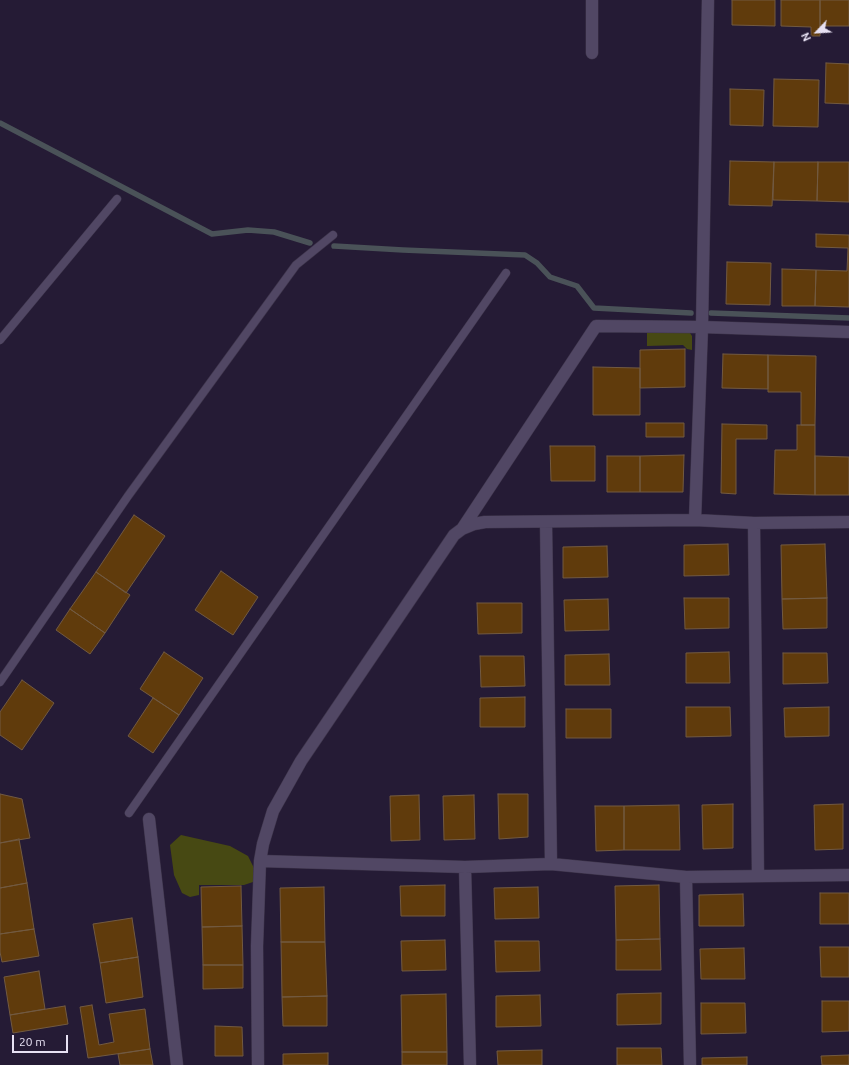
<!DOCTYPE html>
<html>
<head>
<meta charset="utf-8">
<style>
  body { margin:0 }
  #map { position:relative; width:849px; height:1065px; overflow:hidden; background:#251b35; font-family:Ubuntu,sans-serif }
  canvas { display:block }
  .north { position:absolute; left:797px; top:12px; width:40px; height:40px; -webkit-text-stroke:3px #251b35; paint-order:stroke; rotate:245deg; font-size:11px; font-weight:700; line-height:16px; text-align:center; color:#e7e1f3 }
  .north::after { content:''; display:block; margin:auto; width:14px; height:18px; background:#e7e1f3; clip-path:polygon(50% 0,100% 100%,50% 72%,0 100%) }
  .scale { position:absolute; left:12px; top:1035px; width:56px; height:18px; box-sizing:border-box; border:2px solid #e7e1f3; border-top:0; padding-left:5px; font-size:12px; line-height:14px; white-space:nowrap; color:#e7e1f3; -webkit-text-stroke:3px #251b35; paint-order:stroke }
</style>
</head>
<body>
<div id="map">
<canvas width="849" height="1065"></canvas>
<div class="north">N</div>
<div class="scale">20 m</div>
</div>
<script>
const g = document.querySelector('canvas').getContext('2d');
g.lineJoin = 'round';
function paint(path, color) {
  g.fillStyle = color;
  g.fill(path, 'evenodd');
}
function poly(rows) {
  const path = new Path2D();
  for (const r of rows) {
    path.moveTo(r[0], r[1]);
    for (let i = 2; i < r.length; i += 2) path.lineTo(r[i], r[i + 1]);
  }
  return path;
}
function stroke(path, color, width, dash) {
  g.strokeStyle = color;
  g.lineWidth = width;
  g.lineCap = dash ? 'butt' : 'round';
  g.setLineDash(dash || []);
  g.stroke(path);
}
paint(poly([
  [647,333,690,333,692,336,692,350,687,349,683,345,647,346],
  [181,835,230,846,248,856,255,870,253,882,244,885,199,885,199,895,190,897,182,893,174,875,170,845]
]), '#474913');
stroke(poly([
  [0,123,212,234,248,230,274,232,310,243],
  [334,246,403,250,525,255,537,263,550,277,577,286,594,308,691,313],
  [711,313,849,318]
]), '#4a5258', 5.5);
const building = poly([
  [732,0,775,0,775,26,732,25,732,0],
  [781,0,820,0,820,36,811,36,811,27,781,26,781,0],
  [820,0,849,0,849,26,820,26,820,0],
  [826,63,849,64,849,104,825,103,826,63],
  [774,79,819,80,818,127,773,126,774,79],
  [730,89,764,90,763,126,730,125,730,89],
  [730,161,774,162,772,206,729,205,730,161],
  [774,162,818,162,817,201,773,200,774,162],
  [818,162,849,162,849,202,817,201,818,162],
  [816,234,849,235,849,307,815,306,816,270,847,271,848,248,816,247,816,234],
  [727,262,771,263,770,305,726,304,727,262],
  [782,269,816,270,815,306,782,306,782,269],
  [685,349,685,387,640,388,640,350,685,349],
  [723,354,768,355,768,389,722,388,723,354],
  [768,355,816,356,815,425,801,425,801,392,768,392,768,355],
  [593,367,640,368,640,415,593,415,593,367],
  [646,423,684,423,684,437,646,437,646,423],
  [722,424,767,425,767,439,736,439,736,494,721,493,722,424],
  [797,425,815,425,815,495,774,494,775,450,797,450,797,425],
  [550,446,595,446,595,481,551,481,550,446],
  [684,455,683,492,640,492,640,456,684,455],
  [607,456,640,456,640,492,607,492,607,456],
  [815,456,849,457,849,495,815,495,815,456],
  [134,515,165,536,126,593,96,572,134,515],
  [728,544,729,575,684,576,684,545,728,544],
  [825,544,827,598,782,599,781,545,825,544],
  [607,546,608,577,563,578,563,547,607,546],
  [221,571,258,597,233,635,195,610,221,571],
  [96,572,130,595,105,633,70,609,96,572],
  [684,598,729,598,729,628,685,629,684,598],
  [827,598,827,628,783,629,782,599,827,598],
  [608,599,609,630,565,631,564,600,608,599],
  [477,603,522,603,522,633,478,634,477,603],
  [70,609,105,633,90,654,56,630,70,609],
  [164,652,203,678,179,715,140,689,164,652],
  [729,652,730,683,686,683,686,653,729,652],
  [783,653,827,653,828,683,783,684,783,653],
  [609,654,610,685,565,685,565,655,609,654],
  [480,656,524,656,525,686,481,687,480,656],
  [22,680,54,703,22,750,0,735,0,712,22,680],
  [525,697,525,727,480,727,480,698,525,697],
  [153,698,179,715,153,753,128,736,153,698],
  [686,707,730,707,731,736,686,737,686,707],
  [829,707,829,736,785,737,784,708,829,707],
  [566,709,611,709,611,738,566,738,566,709],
  [0,794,22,799,30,838,0,843,0,794],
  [498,794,528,794,528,837,499,839,498,794],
  [419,795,420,840,391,841,390,796,419,795],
  [474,795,475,839,444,840,443,796,474,795],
  [733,804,733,848,703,849,702,805,733,804],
  [843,804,843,849,815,850,814,805,843,804],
  [679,805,680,850,624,850,624,806,679,805],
  [595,806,624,806,624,850,596,851,595,806],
  [19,839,27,883,0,888,0,843,19,839],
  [27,883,34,929,0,934,0,888,27,883],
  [445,885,445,916,401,916,400,886,445,885],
  [659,885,660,939,616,940,615,886,659,885],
  [241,886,242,926,202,927,201,887,241,886],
  [324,887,325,942,281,942,280,888,324,887],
  [538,887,539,918,495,919,494,888,538,887],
  [820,893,849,893,849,924,820,924,820,893],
  [743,894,744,926,699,926,699,895,743,894],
  [132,918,138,957,100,963,93,924,132,918],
  [242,926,243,965,203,965,202,927,242,926],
  [34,929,39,956,2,962,0,952,0,934,34,929],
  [660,939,661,970,616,970,616,940,660,939],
  [445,940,446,970,402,971,401,941,445,940],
  [495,941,539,941,540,971,496,972,495,941],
  [281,942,325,942,327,996,282,997,281,942],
  [820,947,849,947,849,977,821,977,820,947],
  [744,948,745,979,701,979,700,949,744,948],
  [138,957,143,997,106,1003,100,963,138,957],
  [203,965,243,965,243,988,203,989,203,965],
  [39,971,45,1009,10,1015,4,977,39,971],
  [661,993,661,1024,617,1025,617,994,661,993],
  [446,994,447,1052,402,1052,401,995,446,994],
  [540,995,541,1026,496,1027,496,996,540,995],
  [327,996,327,1026,283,1026,282,997,327,996],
  [822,1001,849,1001,849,1031,822,1032,822,1001],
  [701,1003,745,1003,746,1033,701,1034,701,1003],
  [92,1005,99,1045,114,1042,109,1014,145,1009,150,1049,88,1058,80,1007,92,1005],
  [65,1006,68,1024,13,1033,10,1015,65,1006],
  [215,1026,242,1027,243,1056,215,1056,215,1026],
  [617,1048,661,1048,662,1065,617,1065,617,1048],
  [150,1049,153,1065,120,1065,118,1054,150,1049],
  [542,1050,542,1065,498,1065,497,1051,542,1050],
  [402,1052,447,1052,447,1065,402,1065,402,1052],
  [328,1053,328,1065,283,1065,283,1054,328,1053],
  [849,1055,849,1065,822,1065,821,1056,849,1055],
  [747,1057,747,1065,702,1065,702,1058,747,1057]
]);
paint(building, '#603b0c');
stroke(building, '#725a41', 1);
const lane = poly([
  [0,340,117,199],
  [0,682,128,496,296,265,333,235],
  [129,813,506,273]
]);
const street = poly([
  [592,0,592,53],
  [695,520,702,327,708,0],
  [546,522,551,864],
  [754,523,758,876],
  [462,529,596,326,702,327,849,332],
  [149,819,177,1065],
  [260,861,465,867,551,864,686,877,849,875],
  [465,867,470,1065],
  [686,877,690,1065],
  [258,1065,257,946,260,861,263,844,273,811,301,761,454,535,462,529,474,524,485,522,695,520,754,523,849,522]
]);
stroke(lane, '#3e354b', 9);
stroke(street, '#3e354b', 13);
stroke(lane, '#514764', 8);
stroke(street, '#514764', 12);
</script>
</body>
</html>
